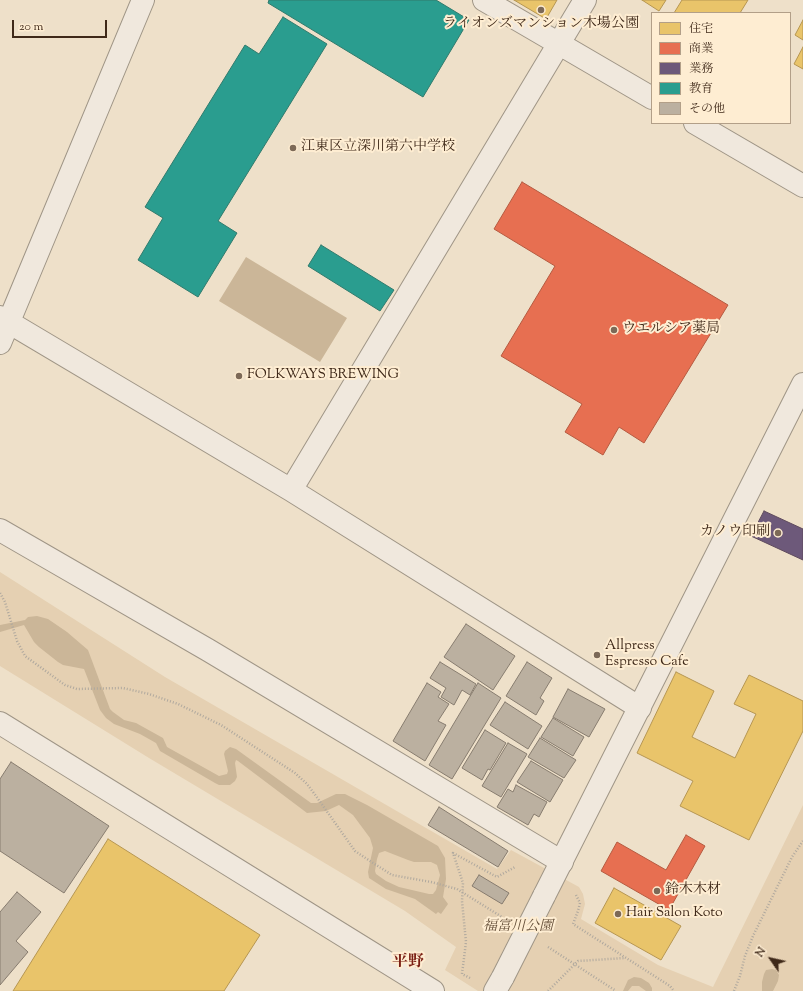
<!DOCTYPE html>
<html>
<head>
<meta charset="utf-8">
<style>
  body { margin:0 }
  #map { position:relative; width:803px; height:991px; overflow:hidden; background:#eee0c9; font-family:"Sorts Mill Goudy","Noto Serif JP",serif }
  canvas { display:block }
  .legend { position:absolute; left:651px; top:12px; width:140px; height:112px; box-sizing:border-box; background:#feedd2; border:1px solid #b29f88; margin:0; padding:5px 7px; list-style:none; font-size:12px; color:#3f2919 }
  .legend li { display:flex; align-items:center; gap:8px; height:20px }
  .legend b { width:20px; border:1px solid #b29f88 }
  .north { position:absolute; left:751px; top:939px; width:40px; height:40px; -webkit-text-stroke:3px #feedd2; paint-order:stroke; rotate:304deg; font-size:11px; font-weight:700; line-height:16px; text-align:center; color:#3f2919 }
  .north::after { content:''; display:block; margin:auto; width:14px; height:18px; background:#3f2919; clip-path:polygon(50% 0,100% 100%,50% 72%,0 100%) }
  .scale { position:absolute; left:12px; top:20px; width:95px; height:18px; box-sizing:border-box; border:2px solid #3f2919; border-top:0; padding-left:5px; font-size:12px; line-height:14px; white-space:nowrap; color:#3f2919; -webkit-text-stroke:3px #feedd2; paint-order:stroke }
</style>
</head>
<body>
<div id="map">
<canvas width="803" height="991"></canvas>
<ul class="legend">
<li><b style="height:11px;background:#e9c46a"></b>住宅</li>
<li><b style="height:11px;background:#e76f51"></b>商業</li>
<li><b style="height:11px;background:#6d597a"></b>業務</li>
<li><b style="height:11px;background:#2a9d8f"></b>教育</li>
<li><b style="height:11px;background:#bbb0a0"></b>その他</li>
</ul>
<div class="north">N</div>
<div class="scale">20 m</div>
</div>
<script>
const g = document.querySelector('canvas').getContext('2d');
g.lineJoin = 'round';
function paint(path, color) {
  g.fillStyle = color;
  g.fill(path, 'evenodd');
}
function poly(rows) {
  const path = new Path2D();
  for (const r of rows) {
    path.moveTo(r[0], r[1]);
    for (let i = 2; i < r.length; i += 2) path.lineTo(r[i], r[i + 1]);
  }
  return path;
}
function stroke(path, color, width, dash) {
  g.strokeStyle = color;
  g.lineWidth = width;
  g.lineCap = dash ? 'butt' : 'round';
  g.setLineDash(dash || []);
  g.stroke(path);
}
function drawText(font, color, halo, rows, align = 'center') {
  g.font = font + ' "Sorts Mill Goudy","Noto Serif JP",serif';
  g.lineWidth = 4;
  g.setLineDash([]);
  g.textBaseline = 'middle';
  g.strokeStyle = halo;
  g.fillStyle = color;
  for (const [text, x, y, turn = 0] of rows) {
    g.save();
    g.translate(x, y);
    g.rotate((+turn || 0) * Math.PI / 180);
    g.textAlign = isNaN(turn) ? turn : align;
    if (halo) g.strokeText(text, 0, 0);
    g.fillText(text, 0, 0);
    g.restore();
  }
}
paint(poly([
  [0,572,165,677,497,869,511,850,579,887,583,894,585,904,581,919,658,965,713,987,803,805,803,991,478,991,445,970,456,947,405,911,149,758,0,666]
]), '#e5d0b2');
paint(poly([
  [246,257,347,318,320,362,219,301],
  [37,616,48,619,67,632,88,650,110,709,113,712,124,720,136,723,163,738,167,747,219,776,227,774,228,771,224,754,225,751,230,747,236,749,311,803,317,803,336,794,345,794,367,805,438,846,445,858,446,879,443,897,448,904,441,914,438,912,436,914,415,899,386,889,369,878,368,872,373,848,370,838,353,815,339,805,326,811,307,813,238,761,236,760,235,763,237,777,235,781,230,785,219,785,215,783,160,751,156,743,140,734,114,724,106,718,100,710,84,669,63,665,58,662,39,647,34,642,24,625,0,632,0,625,25,620,28,617],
  [385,851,408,860,414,862,431,862,437,865,440,875,436,890,433,894,429,894,399,887,386,881,376,874,375,871,377,859,379,853],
  [772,969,776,970,779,975,778,981,773,991,762,991,762,982,764,974,766,970],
  [634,977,641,978,649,983,652,988,652,991,646,991,639,986,632,986,628,991,623,991,628,980]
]), '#cbb698');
const homes = poly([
  [514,0,557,0,546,19,514,0],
  [642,0,666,0,659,11,642,0],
  [682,0,748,0,740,13,674,13,682,0],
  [803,20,803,40,795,35,803,20],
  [803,47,803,69,794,64,803,47],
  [676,672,714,691,692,737,735,758,756,714,734,704,749,675,803,701,803,731,749,840,680,806,693,781,637,753,676,672],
  [108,839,260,935,224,991,13,991,108,839],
  [614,888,681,926,661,960,595,923,614,888]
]);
paint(homes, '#e9c46a');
stroke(homes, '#b69652', 1);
const shops = poly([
  [522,182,728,305,644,443,619,427,603,455,565,432,582,404,501,356,555,266,494,229,522,182],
  [686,835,705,846,669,910,601,871,617,842,666,870,686,835]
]);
paint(shops, '#e76f51');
stroke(shops, '#b55a40', 1);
const offices = poly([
  [764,511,803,529,803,560,751,536,764,511]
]);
paint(offices, '#6d597a');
stroke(offices, '#5f4b5d', 1);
const schools = poly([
  [269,0,436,0,469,20,423,97,268,3,269,0],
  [283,17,327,44,218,221,237,233,198,297,138,260,163,218,145,207,245,45,259,54,283,17],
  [321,245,394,290,380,311,308,266,321,245]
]);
paint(schools, '#2a9d8f');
stroke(schools, '#307a6c', 1);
const building = poly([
  [466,624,515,656,493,690,444,657,466,624],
  [440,662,476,684,470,695,462,690,454,705,441,697,446,688,430,678,440,662],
  [527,662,552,678,540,698,544,701,536,715,506,696,527,662],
  [427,683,441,692,438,697,449,704,438,721,446,725,425,761,393,741,427,683],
  [478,683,501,698,452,779,429,765,478,683],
  [568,689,605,709,589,737,553,717,568,689],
  [505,702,542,726,528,749,490,725,505,702],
  [553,718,584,737,573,756,541,737,553,718],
  [485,730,506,743,490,770,488,769,482,780,462,768,485,730],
  [540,738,576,760,564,778,528,757,540,738],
  [508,743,527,754,501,797,482,786,508,743],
  [531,761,563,780,550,802,517,782,531,761],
  [11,762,109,826,64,893,0,851,0,779,11,762],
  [516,785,547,802,539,817,534,814,528,825,497,807,508,789,513,792,516,785],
  [439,807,508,851,498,867,428,825,439,807],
  [479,875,509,893,502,904,472,886,479,875],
  [17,892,41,912,16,941,28,952,0,985,0,912,17,892]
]);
paint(building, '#bbb0a0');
stroke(building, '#877c6f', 1);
const minor = poly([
  [484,0,652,98],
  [695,123,803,186],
  [0,317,291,490,640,708],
  [0,343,143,0],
  [291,490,585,0],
  [0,530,208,650,562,862]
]);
const tertiary = poly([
  [0,723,433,991],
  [544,896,803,384],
  [495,991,503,977]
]);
stroke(minor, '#9f9586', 24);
stroke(tertiary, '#9f9586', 24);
stroke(poly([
  [0,593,5,602,17,641,25,656,65,685,77,689,123,688,149,694,178,704,221,725,295,773,307,784,316,796,355,851,370,861,392,875,431,882,457,889,502,917],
  [576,895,580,903,578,911,573,924,670,986,674,991],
  [548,947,616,991],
  [470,978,462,974,466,942,462,901,463,883,453,853,497,877,515,867],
  [548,991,578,961,625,958],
  [734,991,740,976,745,956,753,936,792,857,803,841]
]), '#afa89e', 2.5, [1, 2]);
stroke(minor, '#f0e8dd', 22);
stroke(tertiary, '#f0e8dd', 22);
const tertiaryBridge = poly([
  [503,977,544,896]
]);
stroke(tertiaryBridge, '#9f9586', 24, []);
stroke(tertiaryBridge, '#f0e8dd', 22);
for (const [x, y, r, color] of [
  [541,10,4,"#7c6957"],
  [293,148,4,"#7c6957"],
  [614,330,4,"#7c6957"],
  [239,376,4,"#7c6957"],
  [778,533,4,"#7c6957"],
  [597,655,4,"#7c6957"],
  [657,891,4,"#7c6957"],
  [618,914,4,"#7c6957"]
]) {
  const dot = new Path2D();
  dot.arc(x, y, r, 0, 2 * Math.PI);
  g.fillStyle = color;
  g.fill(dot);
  stroke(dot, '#feedd2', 1.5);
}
drawText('14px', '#3f2919', '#feedd2', [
  ["ライオンズマンション木場公園",541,25,"center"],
  ["江東区立深川第六中学校",301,148],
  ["ウエルシア薬局",622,330],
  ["FOLKWAYS BREWING",247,376],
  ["カノウ印刷",770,533,"right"],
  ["Allpress",605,647],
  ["Espresso Cafe",605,663],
  ["鈴木木材",665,891],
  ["Hair Salon Koto",626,914]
], 'left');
drawText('italic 14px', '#66503a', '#feedd2', [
  ["福富川公園",518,928]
]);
drawText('bold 16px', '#7a1f14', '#feedd2', [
  ["平野",408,963]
]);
</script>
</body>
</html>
